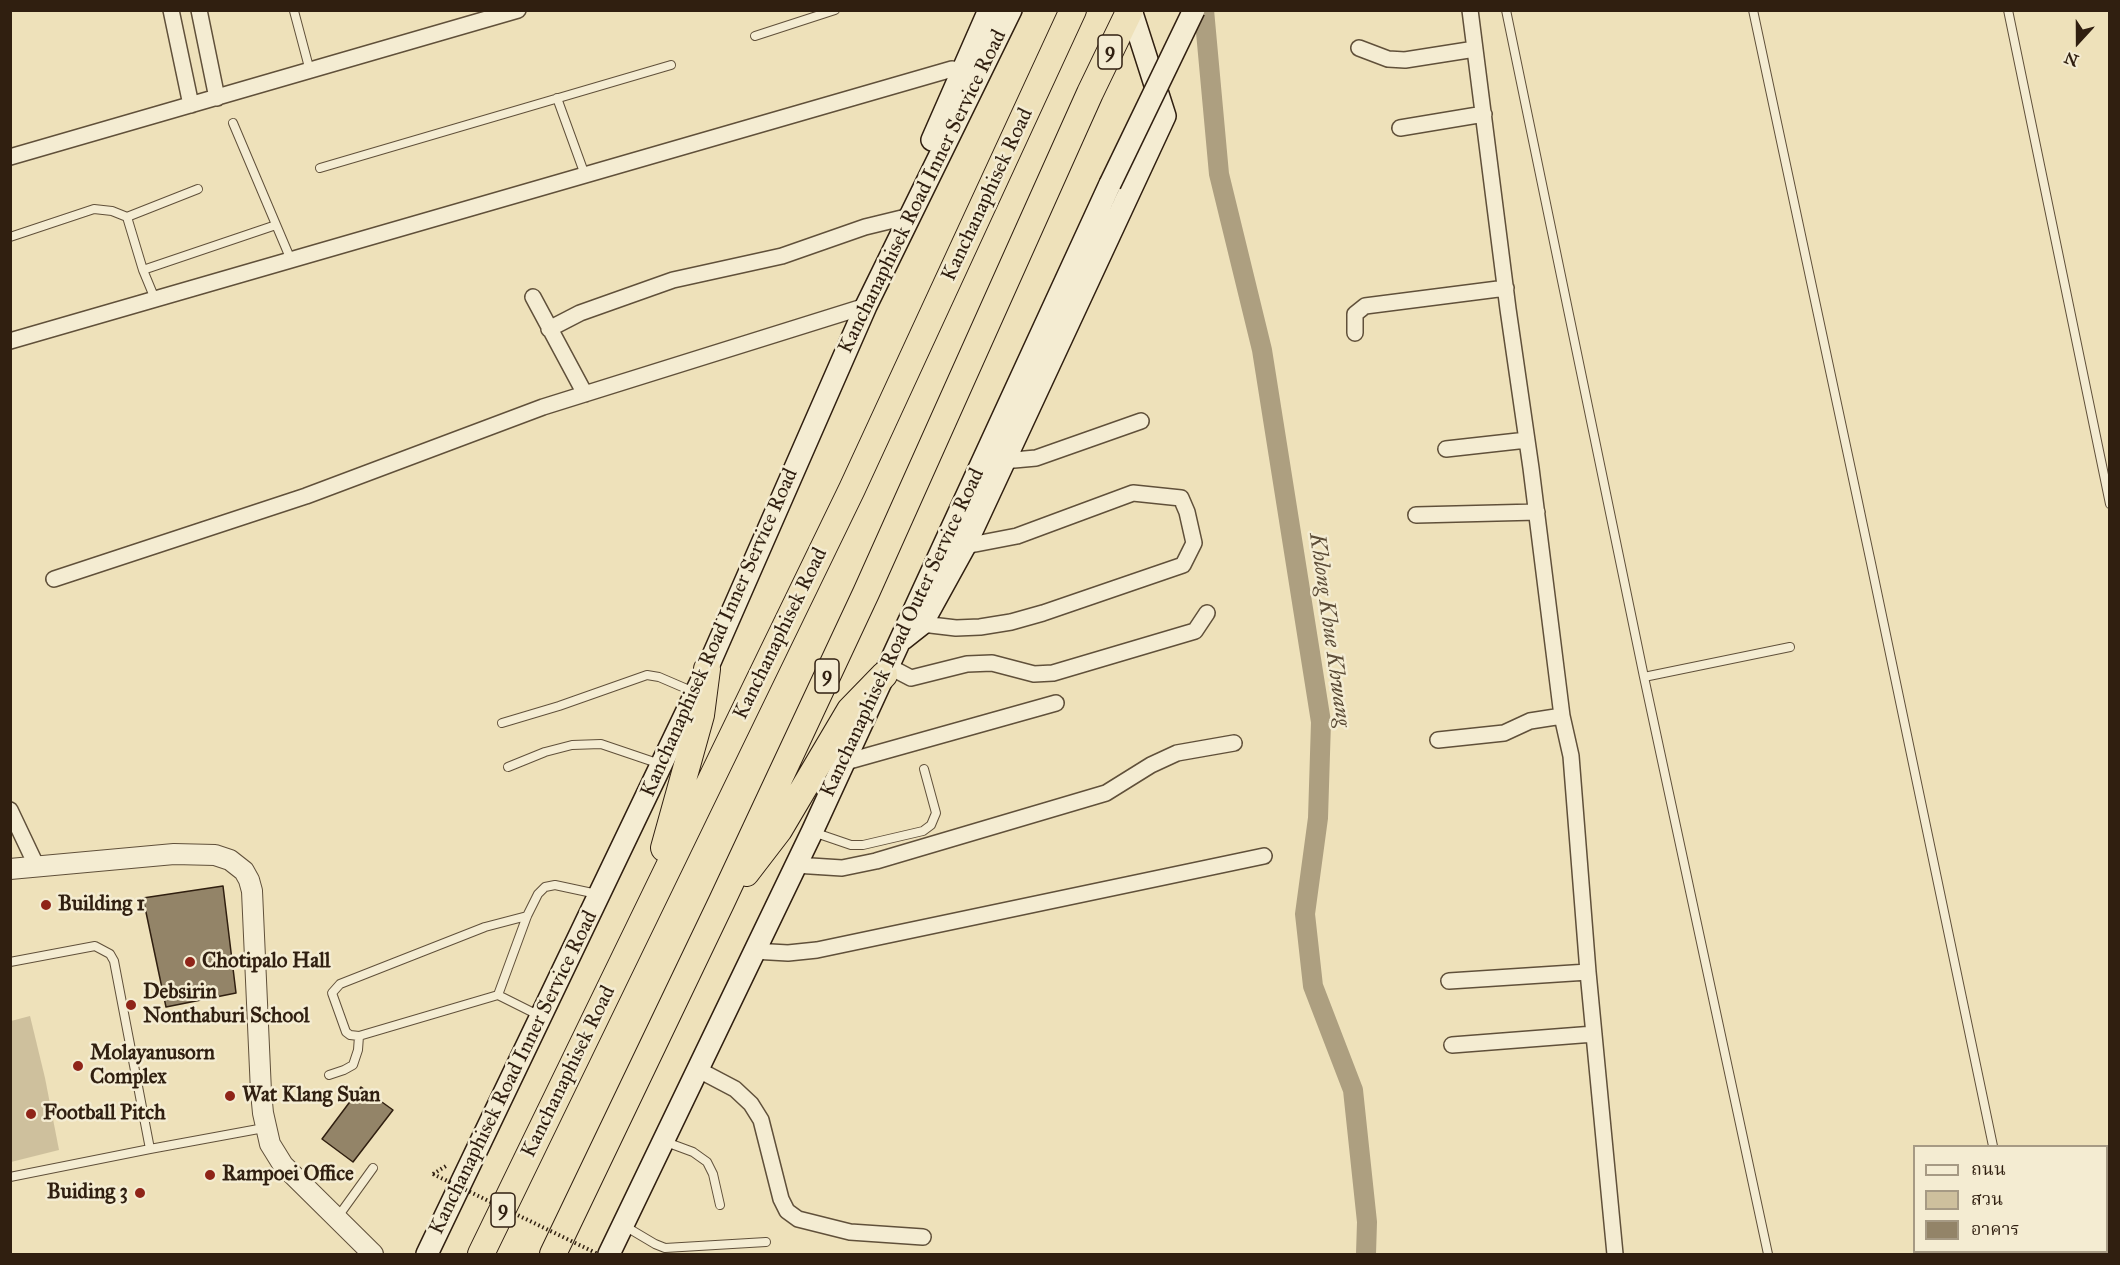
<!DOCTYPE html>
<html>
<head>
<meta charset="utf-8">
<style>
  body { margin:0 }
  #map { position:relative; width:2120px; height:1265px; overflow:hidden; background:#eee1ba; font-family:"IM FELL Great Primer","Noto Serif Thai",serif }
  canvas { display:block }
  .frame { position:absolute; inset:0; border:12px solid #301f10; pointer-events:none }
  .legend { position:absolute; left:1913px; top:1145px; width:195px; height:108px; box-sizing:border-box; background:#f4ecd2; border:2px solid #a69a84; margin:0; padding:8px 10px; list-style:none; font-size:18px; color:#301f10 }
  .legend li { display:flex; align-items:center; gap:12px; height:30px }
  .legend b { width:30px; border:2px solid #a69a84 }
  .north { position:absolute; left:2048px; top:12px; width:60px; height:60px; -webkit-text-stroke:4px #f4ecd2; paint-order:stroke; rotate:201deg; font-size:16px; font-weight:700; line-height:24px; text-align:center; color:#301f10 }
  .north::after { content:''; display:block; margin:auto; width:21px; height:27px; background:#301f10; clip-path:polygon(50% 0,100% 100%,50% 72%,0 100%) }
</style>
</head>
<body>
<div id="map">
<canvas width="2120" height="1265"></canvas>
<div class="frame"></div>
<ul class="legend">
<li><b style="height:8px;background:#f4ecd2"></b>ถนน</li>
<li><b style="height:16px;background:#cec09d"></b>สวน</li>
<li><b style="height:16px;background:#938468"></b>อาคาร</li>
</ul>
<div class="north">N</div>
</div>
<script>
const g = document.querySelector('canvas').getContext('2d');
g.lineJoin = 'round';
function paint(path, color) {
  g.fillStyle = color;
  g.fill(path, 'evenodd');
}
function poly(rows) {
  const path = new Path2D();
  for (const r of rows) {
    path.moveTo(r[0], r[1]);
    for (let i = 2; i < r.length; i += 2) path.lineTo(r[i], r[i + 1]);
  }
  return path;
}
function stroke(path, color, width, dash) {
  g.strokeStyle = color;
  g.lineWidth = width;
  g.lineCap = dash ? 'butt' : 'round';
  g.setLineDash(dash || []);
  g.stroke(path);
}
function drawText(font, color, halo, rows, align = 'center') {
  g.font = font + ' "IM FELL Great Primer",serif';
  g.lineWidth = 5;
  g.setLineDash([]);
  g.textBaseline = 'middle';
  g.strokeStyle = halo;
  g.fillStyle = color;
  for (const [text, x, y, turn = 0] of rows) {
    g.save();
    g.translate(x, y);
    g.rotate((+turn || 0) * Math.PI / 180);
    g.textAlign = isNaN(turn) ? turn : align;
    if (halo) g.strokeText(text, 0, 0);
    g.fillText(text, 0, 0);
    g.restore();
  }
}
paint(poly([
  [30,1016,45,1078,59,1150,11,1162,11,1021]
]), '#cec09d');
stroke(poly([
  [1204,10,1219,174,1262,350,1321,722,1318,818,1305,914,1313,986,1353,1090,1367,1222,1366,1254]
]), '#ad9f80', 20);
const building = poly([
  [223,886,236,993,166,1007,143,898,223,886],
  [361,1087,393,1110,353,1162,322,1139,361,1087]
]);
paint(building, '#938468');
stroke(building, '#301f10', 1.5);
const service = poly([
  [1506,10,1644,677,1768,1254],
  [1753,10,1871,563,1993,1146],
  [2008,10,2110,504],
  [294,11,310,71],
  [755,36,835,10],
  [557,98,585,175],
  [233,123,291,260],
  [320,168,671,65],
  [127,217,198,189],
  [10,237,94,209,112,211,127,217,143,270,155,299],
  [143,270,276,225],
  [1644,677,1790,647],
  [502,723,559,706,647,675,659,677,694,692],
  [508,767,545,752,572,745,601,744,660,764],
  [813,832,851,845,863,845,923,831,931,825,936,813,924,769],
  [10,962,95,946,110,954,114,961,150,1149,264,1128],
  [498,995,359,1036,350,1035,346,1032,332,993,340,984,485,927,527,916],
  [540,1016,498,995,527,916,538,894,545,887,555,885,597,894],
  [329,1075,344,1070,353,1065,358,1050,359,1036],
  [666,1142,693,1152,707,1162,713,1174,720,1205],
  [10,1177,150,1149],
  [337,1218,373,1168],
  [623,1225,655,1244,665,1248,766,1242]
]);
const minor = poly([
  [171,10,191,105],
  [199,10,217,98],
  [1470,10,1508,309,1531,468,1562,716,1571,756,1588,972,1615,1254],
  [1359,48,1388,59,1405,60,1475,49],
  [1400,128,1484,114],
  [10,157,518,10],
  [533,297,585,394],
  [549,329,580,313,673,280,782,256,865,227,902,218],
  [1355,333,1355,314,1365,306,1506,288],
  [10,341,952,69,963,71],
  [1446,449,1527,440],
  [1003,461,1036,458,1141,421],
  [1416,515,1537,512],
  [54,579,306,496,543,407,866,306],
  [922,624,956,628,980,627,1011,622,1043,613,1183,565,1194,543,1187,512,1181,498,1133,493,1017,536,965,546],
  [888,666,911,678,967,664,992,663,1034,674,1053,673,1195,631,1207,613],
  [1438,740,1504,733,1530,721,1562,716],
  [842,763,1056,703],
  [10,810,37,867],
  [795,865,842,868,876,861,1106,793,1151,765,1177,753,1234,743],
  [753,951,788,953,817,950,1264,856],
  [1449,981,1588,972],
  [1452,1045,1594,1034],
  [697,1069,735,1089,751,1104,761,1120,781,1199,787,1211,798,1219,850,1232,923,1237]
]);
const tertiary = poly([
  [10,869,174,854,215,855,230,860,244,871,249,880,252,891,261,1092,263,1113,270,1144,283,1165,373,1254]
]);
const secondary = poly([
  [932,140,989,10],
  [903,639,922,624,965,546,1165,116,1131,10],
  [427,1254,707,669,866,306,1011,10],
  [609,1254,812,832,1110,184]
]);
const trunk = poly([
  [664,848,701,715,707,669],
  [746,873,779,830,850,710,884,675],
  [481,1254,852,489,1073,10],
  [553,1254,722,901,866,593,1090,93,1130,10]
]);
stroke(service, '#60503a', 10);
stroke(minor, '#60503a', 18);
stroke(tertiary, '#60503a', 22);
stroke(secondary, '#301f10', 24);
stroke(trunk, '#301f10', 28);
stroke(poly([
  [433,1174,446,1166]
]), '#301f10', 4, [1.5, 3]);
stroke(service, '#f4ecd2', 8);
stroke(minor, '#f4ecd2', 15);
stroke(tertiary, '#f4ecd2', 20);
stroke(secondary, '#f4ecd2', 21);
stroke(trunk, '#eee1ba', 26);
const secondaryBridge = poly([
  [1110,184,1194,10]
]);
stroke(secondaryBridge, '#301f10', 24, []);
stroke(poly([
  [433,1174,598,1254]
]), '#301f10', 4, [1.5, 3]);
stroke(secondaryBridge, '#f4ecd2', 21);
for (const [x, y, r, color] of [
  [46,905,6,"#8f2418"],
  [190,962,6,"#8f2418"],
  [131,1005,6,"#8f2418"],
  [78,1066,6,"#8f2418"],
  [230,1096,6,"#8f2418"],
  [31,1114,6,"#8f2418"],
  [210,1175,6,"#8f2418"],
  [140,1193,6,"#8f2418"]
]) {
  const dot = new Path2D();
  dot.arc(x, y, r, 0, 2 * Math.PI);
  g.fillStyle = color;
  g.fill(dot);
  stroke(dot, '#f4ecd2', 2);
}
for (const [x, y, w] of [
  [1110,52,24],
  [827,676,24],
  [503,1210,24]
]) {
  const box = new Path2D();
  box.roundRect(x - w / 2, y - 17, w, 34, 4.5);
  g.fillStyle = '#f4ecd2';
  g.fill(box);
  stroke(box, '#301f10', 1.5);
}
drawText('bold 20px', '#301f10', null, [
  ["9",1110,52],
  ["9",827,676],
  ["9",503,1210]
]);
drawText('21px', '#301f10', '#f4ecd2', [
  ["Kanchanaphisek Road Inner Service Road",923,192,-64],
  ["Kanchanaphisek Road",988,195,-65],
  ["Kanchanaphisek Road Inner Service Road",720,633,-66],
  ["Kanchanaphisek Road Outer Service Road",903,633,-65],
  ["Kanchanaphisek Road",781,634,-64],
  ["Kanchanaphisek Road",569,1072,-64],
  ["Kanchanaphisek Road Inner Service Road",514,1073,-64]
]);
drawText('bold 21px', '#301f10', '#f4ecd2', [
  ["Building 1",58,905],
  ["Chotipalo Hall",202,962],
  ["Debsirin",143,993],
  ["Nonthaburi School",143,1017],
  ["Molayanusorn",90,1054],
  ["Complex",90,1078],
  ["Wat Klang Suan",242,1096],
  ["Football Pitch",43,1114],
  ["Rampoei Office",222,1175],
  ["Buiding 3",128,1193,"right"]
], 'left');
drawText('italic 22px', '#5c4c37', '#f4ecd2', [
  ["Khlong Khue Khwang",1329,630,82]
]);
</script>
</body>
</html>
